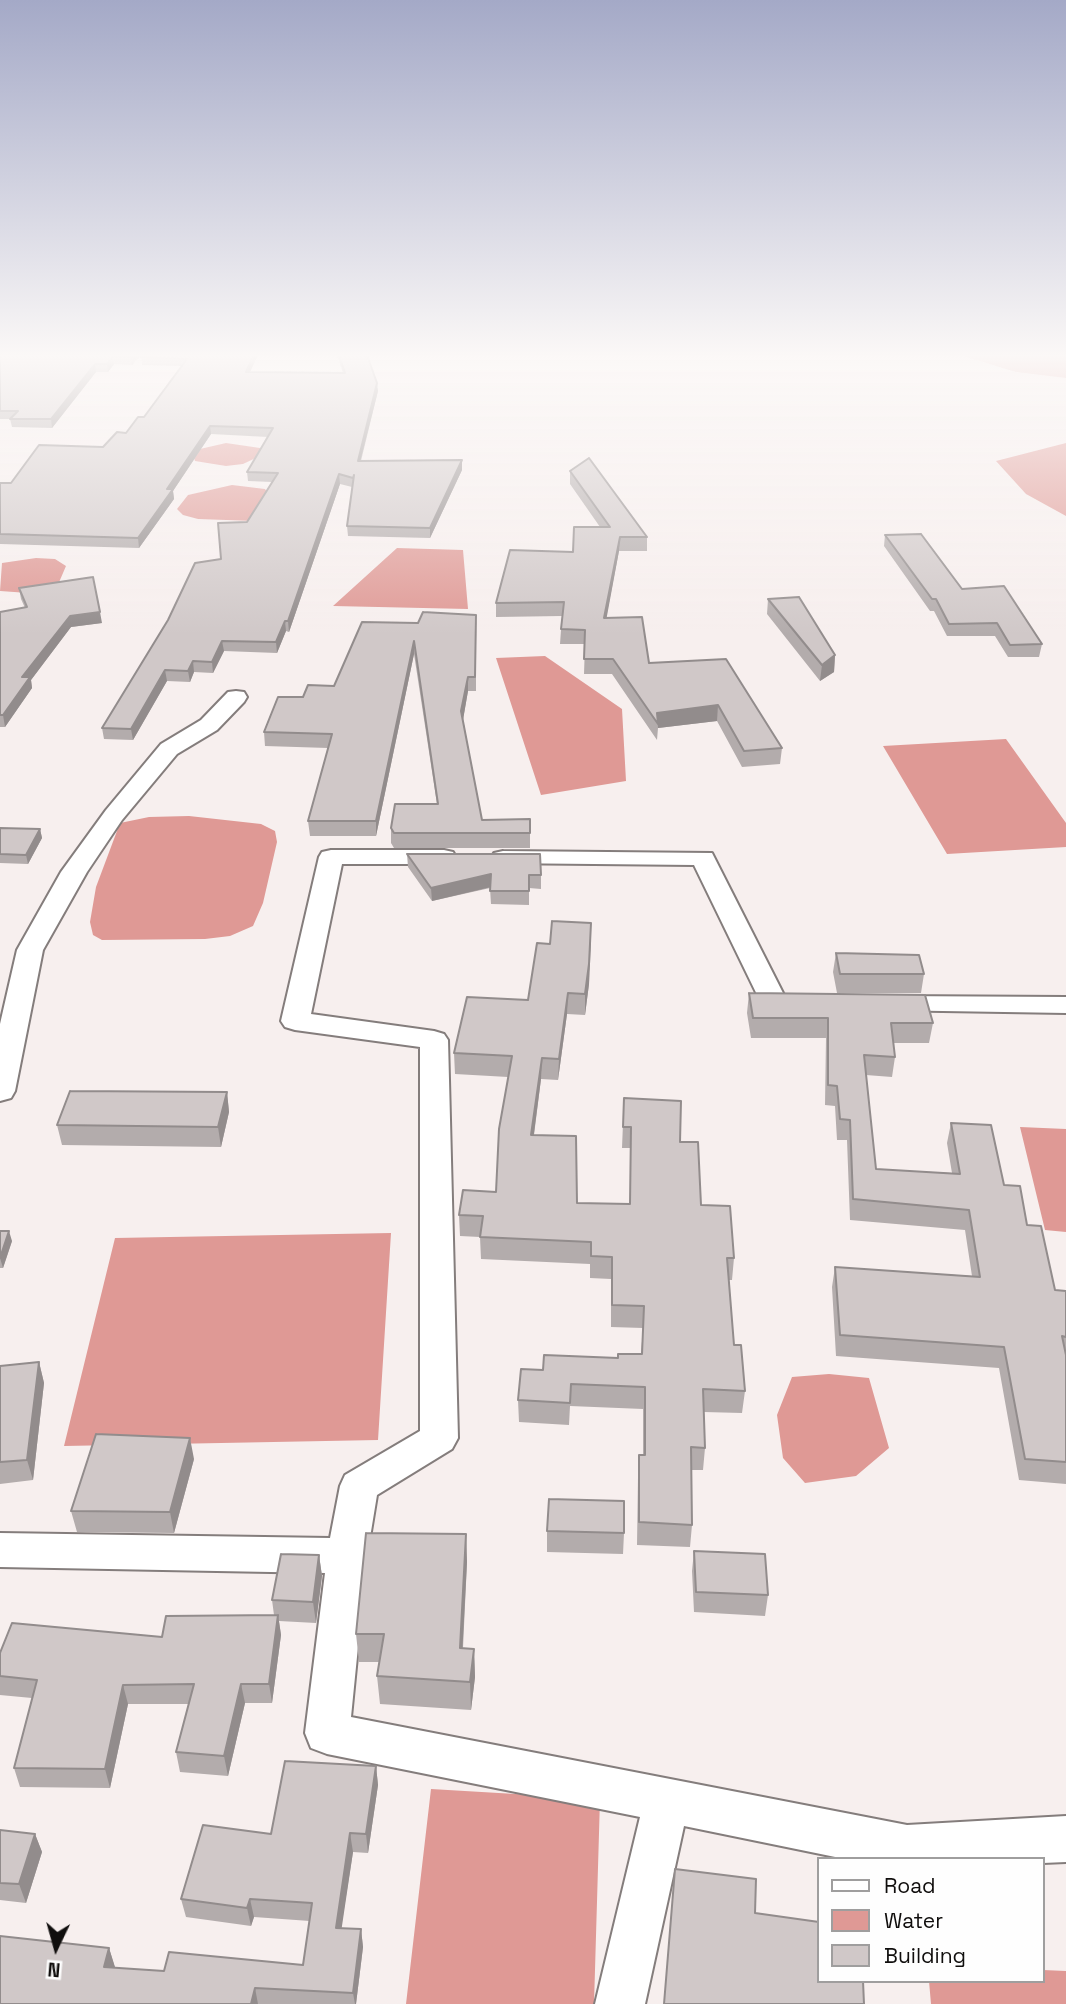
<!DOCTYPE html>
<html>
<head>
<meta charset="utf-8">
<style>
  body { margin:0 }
  #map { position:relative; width:1066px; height:2004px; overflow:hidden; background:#f7efee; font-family:"Space Grotesk",sans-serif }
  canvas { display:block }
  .legend { position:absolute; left:817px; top:1857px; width:228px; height:126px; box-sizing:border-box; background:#fefefe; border:2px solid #9f9e9e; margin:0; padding:9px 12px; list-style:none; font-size:21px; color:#100e0d }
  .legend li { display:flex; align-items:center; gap:14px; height:35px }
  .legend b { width:35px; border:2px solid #9f9e9e }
  .north { position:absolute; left:21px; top:1913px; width:70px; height:70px; -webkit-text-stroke:5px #fefefe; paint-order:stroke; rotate:185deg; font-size:19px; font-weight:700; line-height:28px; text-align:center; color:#100e0d }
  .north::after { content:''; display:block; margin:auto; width:24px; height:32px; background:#100e0d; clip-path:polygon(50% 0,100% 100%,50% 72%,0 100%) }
</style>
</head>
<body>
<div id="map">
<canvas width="1066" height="2004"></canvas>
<ul class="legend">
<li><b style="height:9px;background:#fff"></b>Road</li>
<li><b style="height:19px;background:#df9995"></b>Water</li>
<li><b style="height:19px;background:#d0c8c8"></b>Building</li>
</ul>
<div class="north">N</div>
</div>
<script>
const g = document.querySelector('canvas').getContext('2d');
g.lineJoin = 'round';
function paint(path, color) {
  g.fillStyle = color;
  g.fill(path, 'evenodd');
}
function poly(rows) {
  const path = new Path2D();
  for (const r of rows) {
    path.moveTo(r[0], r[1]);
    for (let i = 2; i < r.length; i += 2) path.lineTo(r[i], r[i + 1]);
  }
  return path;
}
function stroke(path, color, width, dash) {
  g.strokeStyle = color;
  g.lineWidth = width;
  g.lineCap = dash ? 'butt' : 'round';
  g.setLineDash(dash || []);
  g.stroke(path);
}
paint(poly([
  [960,355,1066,355,1066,378,1016,372],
  [226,443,260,448,260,456,243,464,226,466,195,461,193,455,200,449],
  [1066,443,1066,516,1026,494,996,461],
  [232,485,265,489,270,496,254,521,198,519,183,515,177,509,188,495],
  [397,548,463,550,468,609,333,606],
  [36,558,55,559,66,566,57,587,28,593,0,591,2,563],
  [545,656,622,709,626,781,541,795,496,658],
  [1006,739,1066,823,1066,847,947,854,883,746],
  [189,816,261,824,275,831,277,842,263,903,253,926,230,936,205,939,102,940,93,935,90,922,96,887,120,823,149,817],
  [1020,1127,1066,1129,1066,1232,1045,1230],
  [391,1233,378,1440,64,1446,115,1238],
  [829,1374,869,1378,889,1448,856,1476,805,1483,783,1458,777,1415,792,1377],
  [431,1789,600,1799,594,2004,406,2004],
  [1043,1970,1066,1971,1066,2004,931,2004,929,1981,1043,1981]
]), '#df9995');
const minor = poly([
  [236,691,244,692,247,697,244,702,217,730,177,754,122,820,87,872,43,950,15,1091,11,1098,0,1101,0,1024,17,950,61,872,106,810,161,744,201,720,228,692,236,691],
  [331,850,444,850,453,852,456,857,453,862,444,864,342,864,311,1014,434,1031,444,1034,448,1040,458,1438,452,1449,377,1495,367,1556,351,1717,907,1825,1066,1816,1066,1862,1043,1863,1043,1859,845,1859,684,1826,645,2004,595,2004,640,1817,327,1754,311,1748,305,1733,325,1573,0,1567,0,1533,330,1538,340,1486,345,1475,420,1431,420,1047,295,1030,285,1027,281,1021,319,857,322,852,331,850],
  [503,851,712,853,784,995,812,997,816,1003,812,1009,802,1011,764,1009,694,865,494,863,491,858,494,853,503,851],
  [891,996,1066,997,1066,1013,881,1010,877,1004,881,998,891,996]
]);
stroke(minor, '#847d7c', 4);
paint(minor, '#fff');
paint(poly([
  [0,355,141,355,132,365,114,364,108,372,96,372,52,428,12,427,10,419,0,419],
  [141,355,258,355,250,372,343,373,337,355,367,355,378,391,361,461,462,460,462,470,430,538,348,536,347,526,352,487,340,484,289,632,286,631,277,653,224,651,213,673,194,672,190,682,167,681,133,740,104,739,102,728,247,522,272,482,248,481,247,472,268,437,211,434,173,491,174,499,139,548,0,544,0,483,11,483,103,447,126,433,144,417,181,366,142,365],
  [570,471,647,537,647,551,619,551,606,618,649,663,726,659,782,748,780,764,742,767,717,721,658,728,657,740,612,674,584,674,585,644,560,644,562,616,496,617,496,603,573,552,600,527,570,484],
  [885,535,1042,644,1039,657,1008,657,995,636,947,636,934,611,930,611,884,546],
  [19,588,102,623,71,627,31,680,32,688,5,727,0,727,0,612,25,608,21,599],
  [768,599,835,655,834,672,820,681,767,614],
  [476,615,476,691,468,691,463,719,482,820,530,819,530,848,394,848,391,843,391,828,437,804,414,654,376,836,310,836,308,821,328,748,265,746,264,732,303,697,334,686,418,623],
  [0,828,40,829,42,838,28,864,0,863],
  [407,854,541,875,541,889,529,888,529,905,491,904,490,888,432,901,408,867],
  [591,943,589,984,585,1015,567,1014,558,1080,541,1079,534,1135,577,1203,630,1204,630,1148,622,1148,624,1098,680,1142,701,1205,734,1258,732,1280,729,1280,734,1345,745,1391,742,1413,704,1412,705,1448,703,1470,691,1470,692,1525,690,1547,637,1545,638,1477,639,1455,643,1455,643,1409,570,1406,569,1425,519,1422,518,1400,543,1370,641,1354,643,1328,611,1327,611,1279,590,1278,590,1264,481,1259,480,1237,460,1236,459,1215,496,1192,508,1077,455,1074,454,1053,528,1000,550,944],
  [836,953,924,974,921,993,837,993,833,972],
  [749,993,933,1023,929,1043,893,1043,895,1057,892,1077,866,1075,876,1169,952,1173,947,1143,951,1123,1004,1185,1027,1225,1055,1290,1066,1291,1066,1484,1019,1480,999,1368,836,1356,832,1287,835,1267,972,1276,965,1230,850,1220,847,1140,837,1140,835,1106,825,1105,826,1038,751,1038,747,1013],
  [227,1092,229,1112,221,1147,62,1145,57,1125],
  [0,1231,12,1241,3,1268,0,1268],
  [39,1362,44,1383,33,1480,0,1484,0,1366],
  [194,1459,174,1533,77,1532,71,1511],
  [547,1531,624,1533,623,1554,547,1552],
  [466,1534,467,1562,463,1648,474,1649,475,1677,471,1710,380,1704,377,1676,380,1662,359,1662,356,1634],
  [694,1551,768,1595,765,1616,694,1612,692,1571],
  [319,1555,322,1576,316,1623,279,1621,281,1635,272,1703,245,1703,228,1776,180,1772,176,1752,189,1704,128,1704,110,1788,20,1787,14,1768,32,1698,0,1695,0,1653,162,1637,274,1615,272,1600],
  [376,1766,378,1785,368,1853,353,1852,341,1928,361,1929,363,1947,356,2004,0,2004,109,1948,115,1968,164,1971,303,1965,310,1921,254,1917,251,1926,186,1917,181,1899,271,1834],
  [0,1830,35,1834,42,1852,26,1903,0,1900]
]), '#b3acac');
paint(poly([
  [133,355,141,355,132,365,131,357],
  [254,355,258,355,246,380,246,372],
  [113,356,114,364,108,372,107,364],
  [95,364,96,372,52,428,51,419],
  [377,383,378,391,358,470,358,461],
  [210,426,211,434,173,491,174,499,139,548,138,538,167,489],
  [462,460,462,470,430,538,430,528],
  [339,474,340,484,289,632,288,621],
  [620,537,619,551,604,632,604,618],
  [100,612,102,623,71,627,31,680,32,688,5,727,3,715,22,677,70,616],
  [285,621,286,631,277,653,276,642],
  [222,641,224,651,213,673,212,662],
  [414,641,414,654,376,836,376,821],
  [835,655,834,672,820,681,822,665],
  [193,661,194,672,190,682,188,671],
  [165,670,167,681,133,740,131,729],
  [468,677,468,691,462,726,461,711],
  [718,705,717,721,658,728,657,713],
  [40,829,42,838,28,864,26,855],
  [491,874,491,887,432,901,431,888],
  [591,923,589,984,585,1015,585,994],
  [568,993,567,1014,558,1080,559,1059],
  [542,1058,541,1079,531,1156,531,1135],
  [227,1092,229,1112,221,1147,218,1127],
  [9,1231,12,1241,3,1268,0,1258],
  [39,1362,44,1383,33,1480,27,1460],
  [190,1438,194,1459,174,1533,170,1512],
  [466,1534,467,1562,461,1676,460,1648],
  [319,1555,322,1576,316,1623,313,1602],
  [278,1615,281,1635,272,1703,269,1684],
  [474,1649,475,1677,471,1710,470,1682],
  [241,1684,245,1703,228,1776,224,1756],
  [123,1685,128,1704,110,1788,105,1769],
  [376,1766,378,1785,368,1853,366,1834],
  [350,1833,353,1852,339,1946,336,1928],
  [35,1834,42,1852,26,1903,19,1884],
  [250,1899,254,1917,251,1926,247,1908],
  [361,1929,363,1947,356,2004,355,2004,353,1993],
  [109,1948,115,1967,110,1985,104,1967],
  [255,1988,258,2004,251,2004]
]), '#928c8c');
const building = poly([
  [0,355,133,355,131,357,113,356,107,364,95,364,51,419,10,419,18,411,0,411,0,355],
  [141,355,254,355,246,372,345,373,339,355,367,355,377,383,358,461,462,460,430,528,347,526,354,475,353,478,339,474,288,621,285,621,276,642,222,641,212,662,193,661,188,671,165,670,131,729,102,728,168,620,195,563,221,559,218,523,247,522,278,473,247,472,273,428,210,426,167,489,173,489,138,538,0,534,0,483,11,483,39,445,103,447,117,432,126,433,138,417,144,417,187,359,141,357,141,355],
  [589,458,647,537,620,537,604,618,642,617,649,663,726,659,782,748,744,751,718,705,657,713,658,724,613,659,584,659,585,630,561,629,564,602,496,603,510,550,573,552,574,527,610,527,570,471,589,458],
  [921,534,962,589,1004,586,1042,644,1010,645,997,623,949,624,936,599,932,599,885,535,921,534],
  [93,577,100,612,70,616,22,677,30,677,3,715,0,715,0,612,27,607,19,588,93,577],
  [799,597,835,655,822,665,768,599,799,597],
  [423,612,476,615,475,677,468,677,461,711,482,820,530,819,530,833,394,833,391,828,395,804,438,804,414,641,376,821,308,821,332,734,264,732,278,697,303,697,308,685,334,686,362,622,418,623,423,612],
  [0,828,40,829,26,855,0,854,0,828],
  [407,854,540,854,541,875,529,875,529,891,490,891,491,874,431,888,407,854],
  [552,921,591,923,589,964,585,994,568,993,559,1059,542,1058,531,1135,576,1136,577,1203,630,1204,631,1127,623,1127,624,1098,681,1101,680,1142,698,1142,701,1205,730,1206,734,1258,727,1258,734,1345,741,1345,745,1391,703,1389,705,1448,691,1447,692,1525,639,1522,639,1455,645,1455,645,1387,571,1384,570,1403,518,1400,521,1369,543,1370,544,1355,618,1358,618,1354,642,1354,644,1306,612,1305,612,1257,591,1256,591,1242,480,1237,483,1216,459,1215,463,1190,496,1192,499,1129,512,1056,454,1053,467,997,528,1000,537,943,550,944,552,921],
  [836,953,919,955,924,974,840,974,836,953],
  [749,993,925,995,933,1023,891,1023,895,1057,864,1055,876,1169,960,1174,951,1123,991,1125,1004,1185,1020,1186,1027,1225,1041,1226,1055,1290,1066,1291,1066,1337,1062,1336,1066,1355,1066,1462,1025,1459,1004,1347,840,1335,835,1267,980,1277,969,1210,853,1199,850,1120,840,1119,837,1086,828,1085,828,1018,753,1018,749,993],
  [70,1091,227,1092,218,1127,57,1125,70,1091],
  [0,1231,9,1231,0,1258,0,1231],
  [39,1362,27,1460,0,1462,0,1366,39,1362],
  [96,1434,190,1438,170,1512,71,1511,96,1434],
  [549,1499,624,1501,624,1533,547,1531,549,1499],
  [366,1533,466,1534,460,1648,474,1649,470,1682,377,1676,384,1634,356,1634,366,1533],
  [694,1551,765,1554,768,1595,696,1592,694,1551],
  [281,1554,319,1555,313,1602,272,1600,281,1554],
  [278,1615,269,1684,241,1684,224,1756,176,1752,194,1684,123,1685,105,1769,14,1768,37,1680,0,1676,0,1653,12,1623,162,1637,166,1616,278,1615],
  [285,1761,376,1766,366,1834,350,1833,336,1928,361,1929,353,1993,255,1988,251,2004,0,2004,0,1936,109,1948,104,1967,164,1971,169,1952,303,1965,312,1903,250,1899,247,1908,181,1899,203,1825,271,1834,285,1761],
  [0,1830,35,1834,19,1884,0,1883,0,1830],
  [675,1869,756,1879,755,1913,819,1922,819,1981,863,1981,864,2004,664,2004,675,1869]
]);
paint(building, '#d0c8c8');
stroke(building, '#928c8c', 2);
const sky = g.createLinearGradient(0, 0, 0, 635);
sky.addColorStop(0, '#a4a9c7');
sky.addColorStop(0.56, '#fbf8f7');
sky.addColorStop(1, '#fbf8f700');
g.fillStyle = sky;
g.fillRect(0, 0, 1066, 635);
</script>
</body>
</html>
